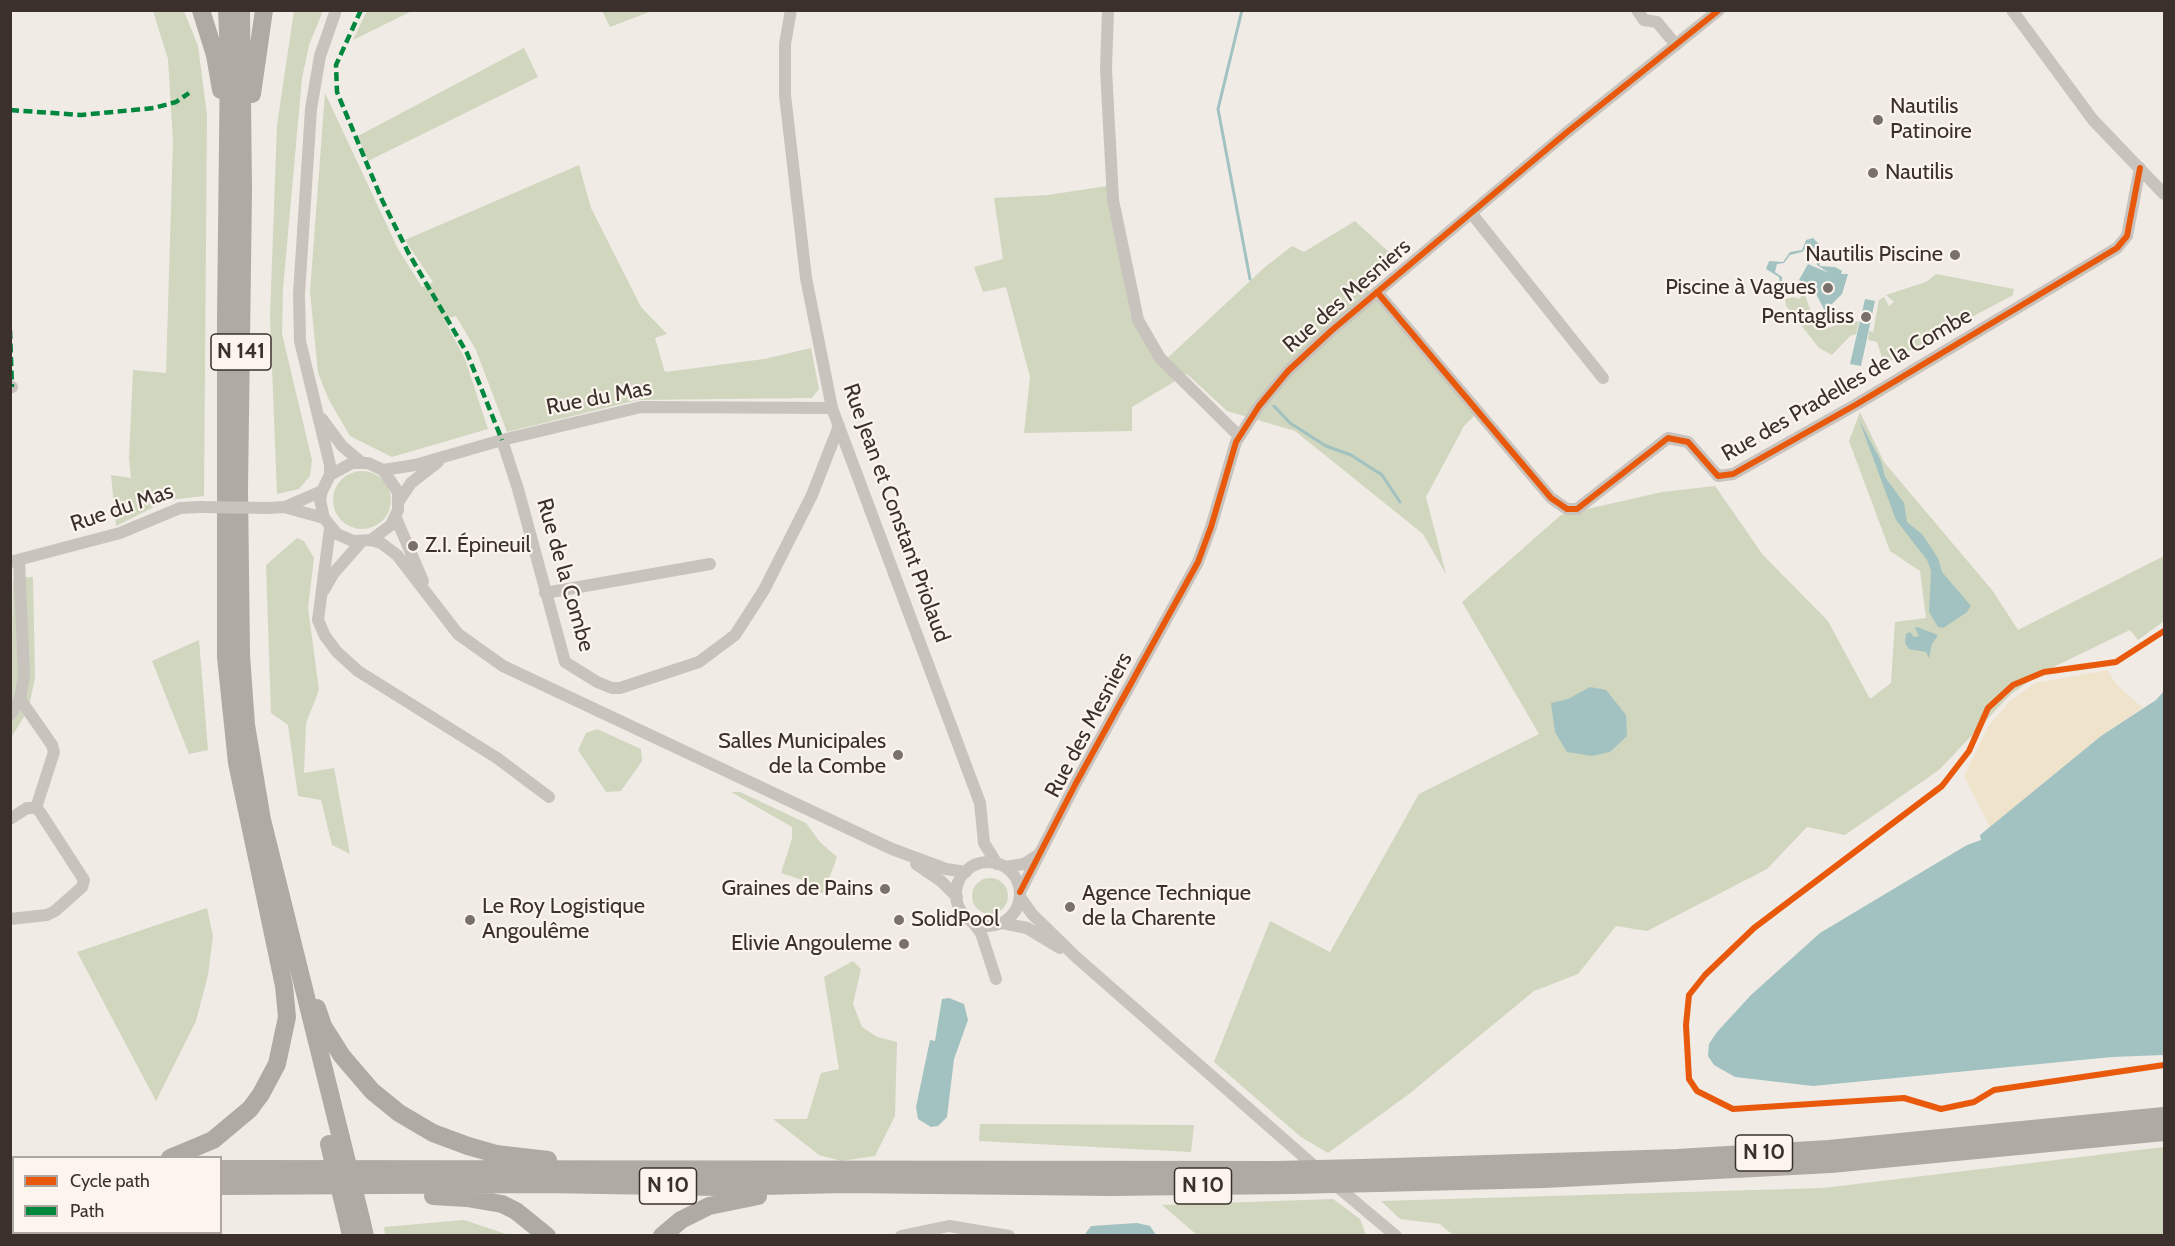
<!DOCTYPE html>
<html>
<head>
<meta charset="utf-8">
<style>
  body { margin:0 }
  #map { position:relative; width:2175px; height:1246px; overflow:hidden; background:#f0ebe5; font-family:Cabin,sans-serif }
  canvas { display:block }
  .frame { position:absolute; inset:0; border:12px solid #3b302b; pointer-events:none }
  .legend { position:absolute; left:12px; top:1156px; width:210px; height:78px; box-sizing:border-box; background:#fbf5ee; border:2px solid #aea6a0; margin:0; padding:8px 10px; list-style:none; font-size:18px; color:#3b302b }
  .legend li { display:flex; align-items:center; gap:12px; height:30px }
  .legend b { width:30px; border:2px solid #aea6a0 }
</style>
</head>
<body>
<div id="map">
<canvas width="2175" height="1246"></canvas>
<div class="frame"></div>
<ul class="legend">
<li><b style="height:8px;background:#e8590c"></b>Cycle path</li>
<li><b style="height:8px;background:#00873e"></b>Path</li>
</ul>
</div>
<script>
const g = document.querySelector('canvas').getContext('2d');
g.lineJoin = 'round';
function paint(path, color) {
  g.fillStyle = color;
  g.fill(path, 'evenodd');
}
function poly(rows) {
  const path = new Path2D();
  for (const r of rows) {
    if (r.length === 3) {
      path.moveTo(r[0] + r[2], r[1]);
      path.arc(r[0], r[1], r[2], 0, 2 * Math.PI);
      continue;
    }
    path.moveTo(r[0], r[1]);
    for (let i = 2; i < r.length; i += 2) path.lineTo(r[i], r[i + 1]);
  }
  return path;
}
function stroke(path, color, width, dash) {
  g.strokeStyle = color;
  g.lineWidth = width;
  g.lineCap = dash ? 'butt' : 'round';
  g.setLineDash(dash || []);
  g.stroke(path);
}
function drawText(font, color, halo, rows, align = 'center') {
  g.font = font + ' Cabin,sans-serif';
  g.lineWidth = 4.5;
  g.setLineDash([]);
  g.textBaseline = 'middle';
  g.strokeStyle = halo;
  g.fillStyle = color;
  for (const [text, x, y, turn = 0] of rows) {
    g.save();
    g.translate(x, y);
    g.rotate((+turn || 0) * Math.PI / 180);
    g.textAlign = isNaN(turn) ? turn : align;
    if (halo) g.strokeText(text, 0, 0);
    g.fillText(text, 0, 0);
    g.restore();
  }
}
paint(poly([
  [153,11,184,11,198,46,207,115,204,496,168,500,116,526,111,475,131,478,129,458,133,370,166,373,173,141,168,59],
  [294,11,323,11,309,45,302,78,283,289,282,334,312,460,310,476,299,489,277,494,270,316,277,125],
  [367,11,367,10,412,11,353,40],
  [602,11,652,11,610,27],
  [524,48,538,77,368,161,358,136],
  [325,93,398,249,422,287,433,282,405,240,579,165,591,208,641,307,667,334,655,338,665,372,764,359,811,348,819,389,812,398,638,400,507,432,476,350,456,316,444,319,465,359,488,429,392,457,350,436,329,400,318,373,310,292],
  [1107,186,1131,317,1160,365,1265,267,1292,246,1304,252,1355,221,1391,254,1360,281,1475,415,1464,426,1426,497,1446,574,1423,534,1295,431,1227,411,1187,374,1132,407,1132,431,1024,433,1030,377,1006,287,983,292,974,267,1003,259,994,198,1048,195],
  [1936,274,2014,289,2013,295,1884,364,1877,342,1868,340,1869,331,1873,332,1879,300,1884,297,1889,306,1894,302,1886,295,1926,282],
  [1804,292,1815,323,1820,328,1824,329,1839,324,1854,325,1855,321,1859,322,1856,334,1850,336,1832,355,1819,348,1786,306,1785,299,1794,297,1799,299],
  [1860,412,1884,462,1992,590,2018,630,2164,556,2164,621,2138,640,2130,630,2043,672,2011,694,1939,770,1845,835,1807,827,1767,869,1647,931,1616,926,1578,974,1534,991,1409,1094,1328,1153,1301,1137,1214,1062,1270,921,1330,952,1419,794,1539,734,1462,602,1561,515,1662,492,1715,486,1763,555,1828,621,1870,699,1891,683,1895,622,1926,618,1920,571,1890,551,1849,441],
  [362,500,29],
  [297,538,304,541,314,558,308,608,319,690,306,723,304,773,334,768,350,854,332,845,321,800,298,796,288,725,271,713,266,565],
  [33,577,35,678,28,710,11,738,13,578],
  [199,640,208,750,189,754,152,661],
  [597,729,641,749,642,761,621,791,606,792,578,750,586,733],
  [731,792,740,792,806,823,820,842,837,857,824,893,813,892,814,884,781,873,792,839,792,827],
  [990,896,18],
  [207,908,213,936,208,975,196,1021,156,1101,77,952],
  [853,961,861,969,853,1004,862,1027,877,1037,897,1042,895,1116,875,1156,841,1161,819,1155,773,1119,807,1119,821,1073,839,1069,824,977],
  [980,1124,1194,1125,1191,1152,979,1141],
  [2164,1147,2164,1235,1454,1236,1440,1224,1400,1219,1381,1201,1823,1188],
  [1333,1199,1360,1219,1366,1235,1197,1235,1162,1205],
  [464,1220,509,1235,385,1235,384,1227]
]), '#d1d6bf');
paint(poly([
  [2107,670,2118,686,2143,708,2101,736,1990,827,1964,776,1988,727,2010,701,2035,683]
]), '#efe3cc');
paint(poly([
  [1813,238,1819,244,1817,253,1820,266,1835,267,1842,271,1841,274,1848,274,1842,294,1825,311,1814,290,1799,280,1808,264,1829,273,1817,265,1815,249,1807,247,1802,252,1790,255,1784,263,1777,264,1775,272,1782,277,1782,290,1788,294,1793,291,1792,295,1782,293,1779,277,1766,269,1769,261,1783,262,1790,252,1802,250,1806,240],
  [1865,299,1875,301,1861,366,1850,364],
  [1859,420,1881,461,1885,477,1904,503,1907,522,1922,534,1938,558,1942,572,1971,606,1966,613,1943,628,1938,627,1929,612,1931,571,1927,560,1896,520],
  [1917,627,1938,635,1932,644,1929,658,1926,652,1909,649,1905,643,1906,634,1910,632,1914,637,1919,636,1915,628],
  [1590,687,1606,690,1626,715,1627,736,1610,752,1592,756,1567,752,1555,732,1551,703,1568,699],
  [2164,691,2164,1055,2112,1057,1813,1086,1735,1077,1714,1065,1708,1056,1709,1044,1717,1032,1751,995,1820,933,1967,845,1981,840,1980,835,2101,736,2156,700],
  [949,998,964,1004,968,1020,954,1059,947,1117,938,1126,931,1127,918,1119,916,1107,930,1040,935,1041,942,999],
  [1137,1223,1150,1226,1156,1235,1085,1234,1091,1226]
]), '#a1c2c1');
stroke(poly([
  [1242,10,1218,109,1250,279],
  [1274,406,1290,423,1326,446,1351,455,1382,475,1400,502]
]), '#a1c2c1', 3);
stroke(poly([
  [791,10,785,44,785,95,806,278,832,408,980,803,984,843,997,864],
  [1108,10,1106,69,1113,200,1138,320,1160,358,1239,436],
  [1637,10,1644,20,1657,22,1676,45],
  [2012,10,2093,120,2164,194],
  [1472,214,1603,378],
  [1377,292,1551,498,1567,509,1577,509,1668,438,1688,442,1718,476,1733,474,1857,404,2117,248,2127,236,2140,168],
  [10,388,12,387],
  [322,419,342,446,361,462],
  [502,440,518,489,565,662,597,682,612,688,620,688,699,662,735,635,764,590,812,495,839,426],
  [383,470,415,465,502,440,641,407,832,408],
  [330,475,352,463,368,463,383,470,398,492,398,510,391,525,371,540,353,541,337,534,324,518,320,500,322,491,330,475,330,465,300,341,299,294,311,109,320,56,336,10],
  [399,501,411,483,438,462],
  [285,507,322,491],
  [269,508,284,507,324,518],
  [396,518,423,581],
  [330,528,318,620,325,636,337,652,358,671,497,758,549,797],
  [371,540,381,543,397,555,458,634,503,666,892,849,946,869,966,872],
  [10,562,120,533,180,508,200,507],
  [324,590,333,574,362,541],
  [545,593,710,564],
  [20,699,52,745,54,752,36,808],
  [10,715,20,699,24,675,19,560],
  [10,819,27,808,36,808,40,812,84,880,82,887,55,911,47,915,10,919],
  [988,894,32],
  [916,864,941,881,957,897],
  [1005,867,1024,864,1038,855],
  [1020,892,1076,783,1198,562,1211,527,1236,442,1259,406,1288,371,1331,331,1566,133,1719,10],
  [1020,897,1032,914,1076,957,1320,1171],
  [971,920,981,933,996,979],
  [1002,923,1027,928,1060,948],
  [1333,1183,1396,1236],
  [901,1236,949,1226,1009,1236]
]), '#c9c3be', 12);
stroke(poly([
  [201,10,215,55,221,90],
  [241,10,243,190,239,489,241,655,246,725,262,820,341,1138],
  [252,94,264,10],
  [317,1008,323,1026,342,1056,372,1091,399,1113,433,1133,468,1146,496,1154,548,1160],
  [170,1158,213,1140,250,1109,261,1094,277,1064,287,1017,284,986,237,763,226,657,226,318,229,55,227,10],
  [10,1166,14,1166],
  [1362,1168,1677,1158,1829,1149,2164,1116],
  [220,1169,1275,1170],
  [1378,1183,1544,1179,1831,1164,2164,1132],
  [220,1186,545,1184,719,1187,843,1184,1115,1187],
  [1104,1187,1292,1185],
  [10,1189,14,1189],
  [433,1196,467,1198,502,1204,516,1211,547,1236],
  [347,1218,351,1236],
  [361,1219,365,1236],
  [662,1236,681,1220,709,1206,758,1196]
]), '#afaaa4', 18);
stroke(poly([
  [200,507,269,508]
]), '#c9c3be', 12);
stroke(poly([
  [341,1138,361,1219],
  [329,1144,347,1218],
  [1275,1170,1362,1168],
  [1292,1185,1378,1183]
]), '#afaaa4', 18);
stroke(poly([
  [361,10,336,65,337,92,382,200,409,254,467,353,502,440],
  [10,110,81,115,154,108,176,102,189,93],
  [10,330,12,387]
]), '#00873e', 4.5, [9, 4.5]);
stroke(poly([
  [1377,292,1551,498,1567,509,1577,509,1668,438,1688,442,1718,476,1733,474,1857,404,2117,248,2127,236,2140,168],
  [2164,631,2116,662,2044,672,2013,685,1988,708,1969,751,1942,786,1754,928,1705,975,1689,995,1686,1025,1689,1079,1697,1091,1733,1109,1904,1098,1941,1109,1974,1102,1994,1090,2164,1065],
  [1020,892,1076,783,1198,562,1211,527,1236,442,1259,406,1288,371,1331,331,1566,133,1719,10]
]), '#e8590c', 6);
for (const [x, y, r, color] of [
  [1878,120,6,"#7a716c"],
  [1873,173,6,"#7a716c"],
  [1955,255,6,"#7a716c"],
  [1828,288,6,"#7a716c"],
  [1866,317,6,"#7a716c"],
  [413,546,6,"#7a716c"],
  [898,755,6,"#7a716c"],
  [885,889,6,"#7a716c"],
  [1070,907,6,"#7a716c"],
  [470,920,6,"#7a716c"],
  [899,920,6,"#7a716c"],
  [904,944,6,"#7a716c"]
]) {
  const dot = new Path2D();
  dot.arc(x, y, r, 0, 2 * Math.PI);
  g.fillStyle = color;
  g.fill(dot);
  stroke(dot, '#fbf5ee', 2);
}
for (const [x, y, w] of [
  [241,352,60],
  [1764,1153,57],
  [668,1186,57],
  [1203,1186,57]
]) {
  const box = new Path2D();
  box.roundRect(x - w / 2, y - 18, w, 36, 4.5);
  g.fillStyle = '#fbf5ee';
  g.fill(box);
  stroke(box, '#3b302b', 1.5);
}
drawText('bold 21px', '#3b302b', null, [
  ["N 141",241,352],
  ["N 10",1764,1153],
  ["N 10",668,1186],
  ["N 10",1203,1186]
]);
drawText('22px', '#3b302b', '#fbf5ee', [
  ["Nautilis",1890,107],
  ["Patinoire",1890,132],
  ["Nautilis",1885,173],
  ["Nautilis Piscine",1943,255,"right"],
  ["Piscine à Vagues",1816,288,"right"],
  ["Pentagliss",1854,317,"right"],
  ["Z.I. Épineuil",425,546],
  ["Salles Municipales",886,742,"right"],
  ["de la Combe",886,767,"right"],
  ["Graines de Pains",873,889,"right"],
  ["Agence Technique",1082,894],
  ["de la Charente",1082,919],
  ["Le Roy Logistique",482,907],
  ["Angoulême",482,932],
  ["SolidPool",911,920],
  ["Elivie Angouleme",892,944,"right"]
], 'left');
drawText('22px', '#3b302b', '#fbf5ee', [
  ["Rue des Mesniers",1347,296,-41],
  ["Rue des Pradelles de la Combe",1847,385,-30],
  ["Rue du Mas",599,398,-11],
  ["Rue du Mas",122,508,-19],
  ["Rue Jean et Constant Priolaud",896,513,70],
  ["Rue de la Combe",565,575,74],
  ["Rue des Mesniers",1089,725,-62]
]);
</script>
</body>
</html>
